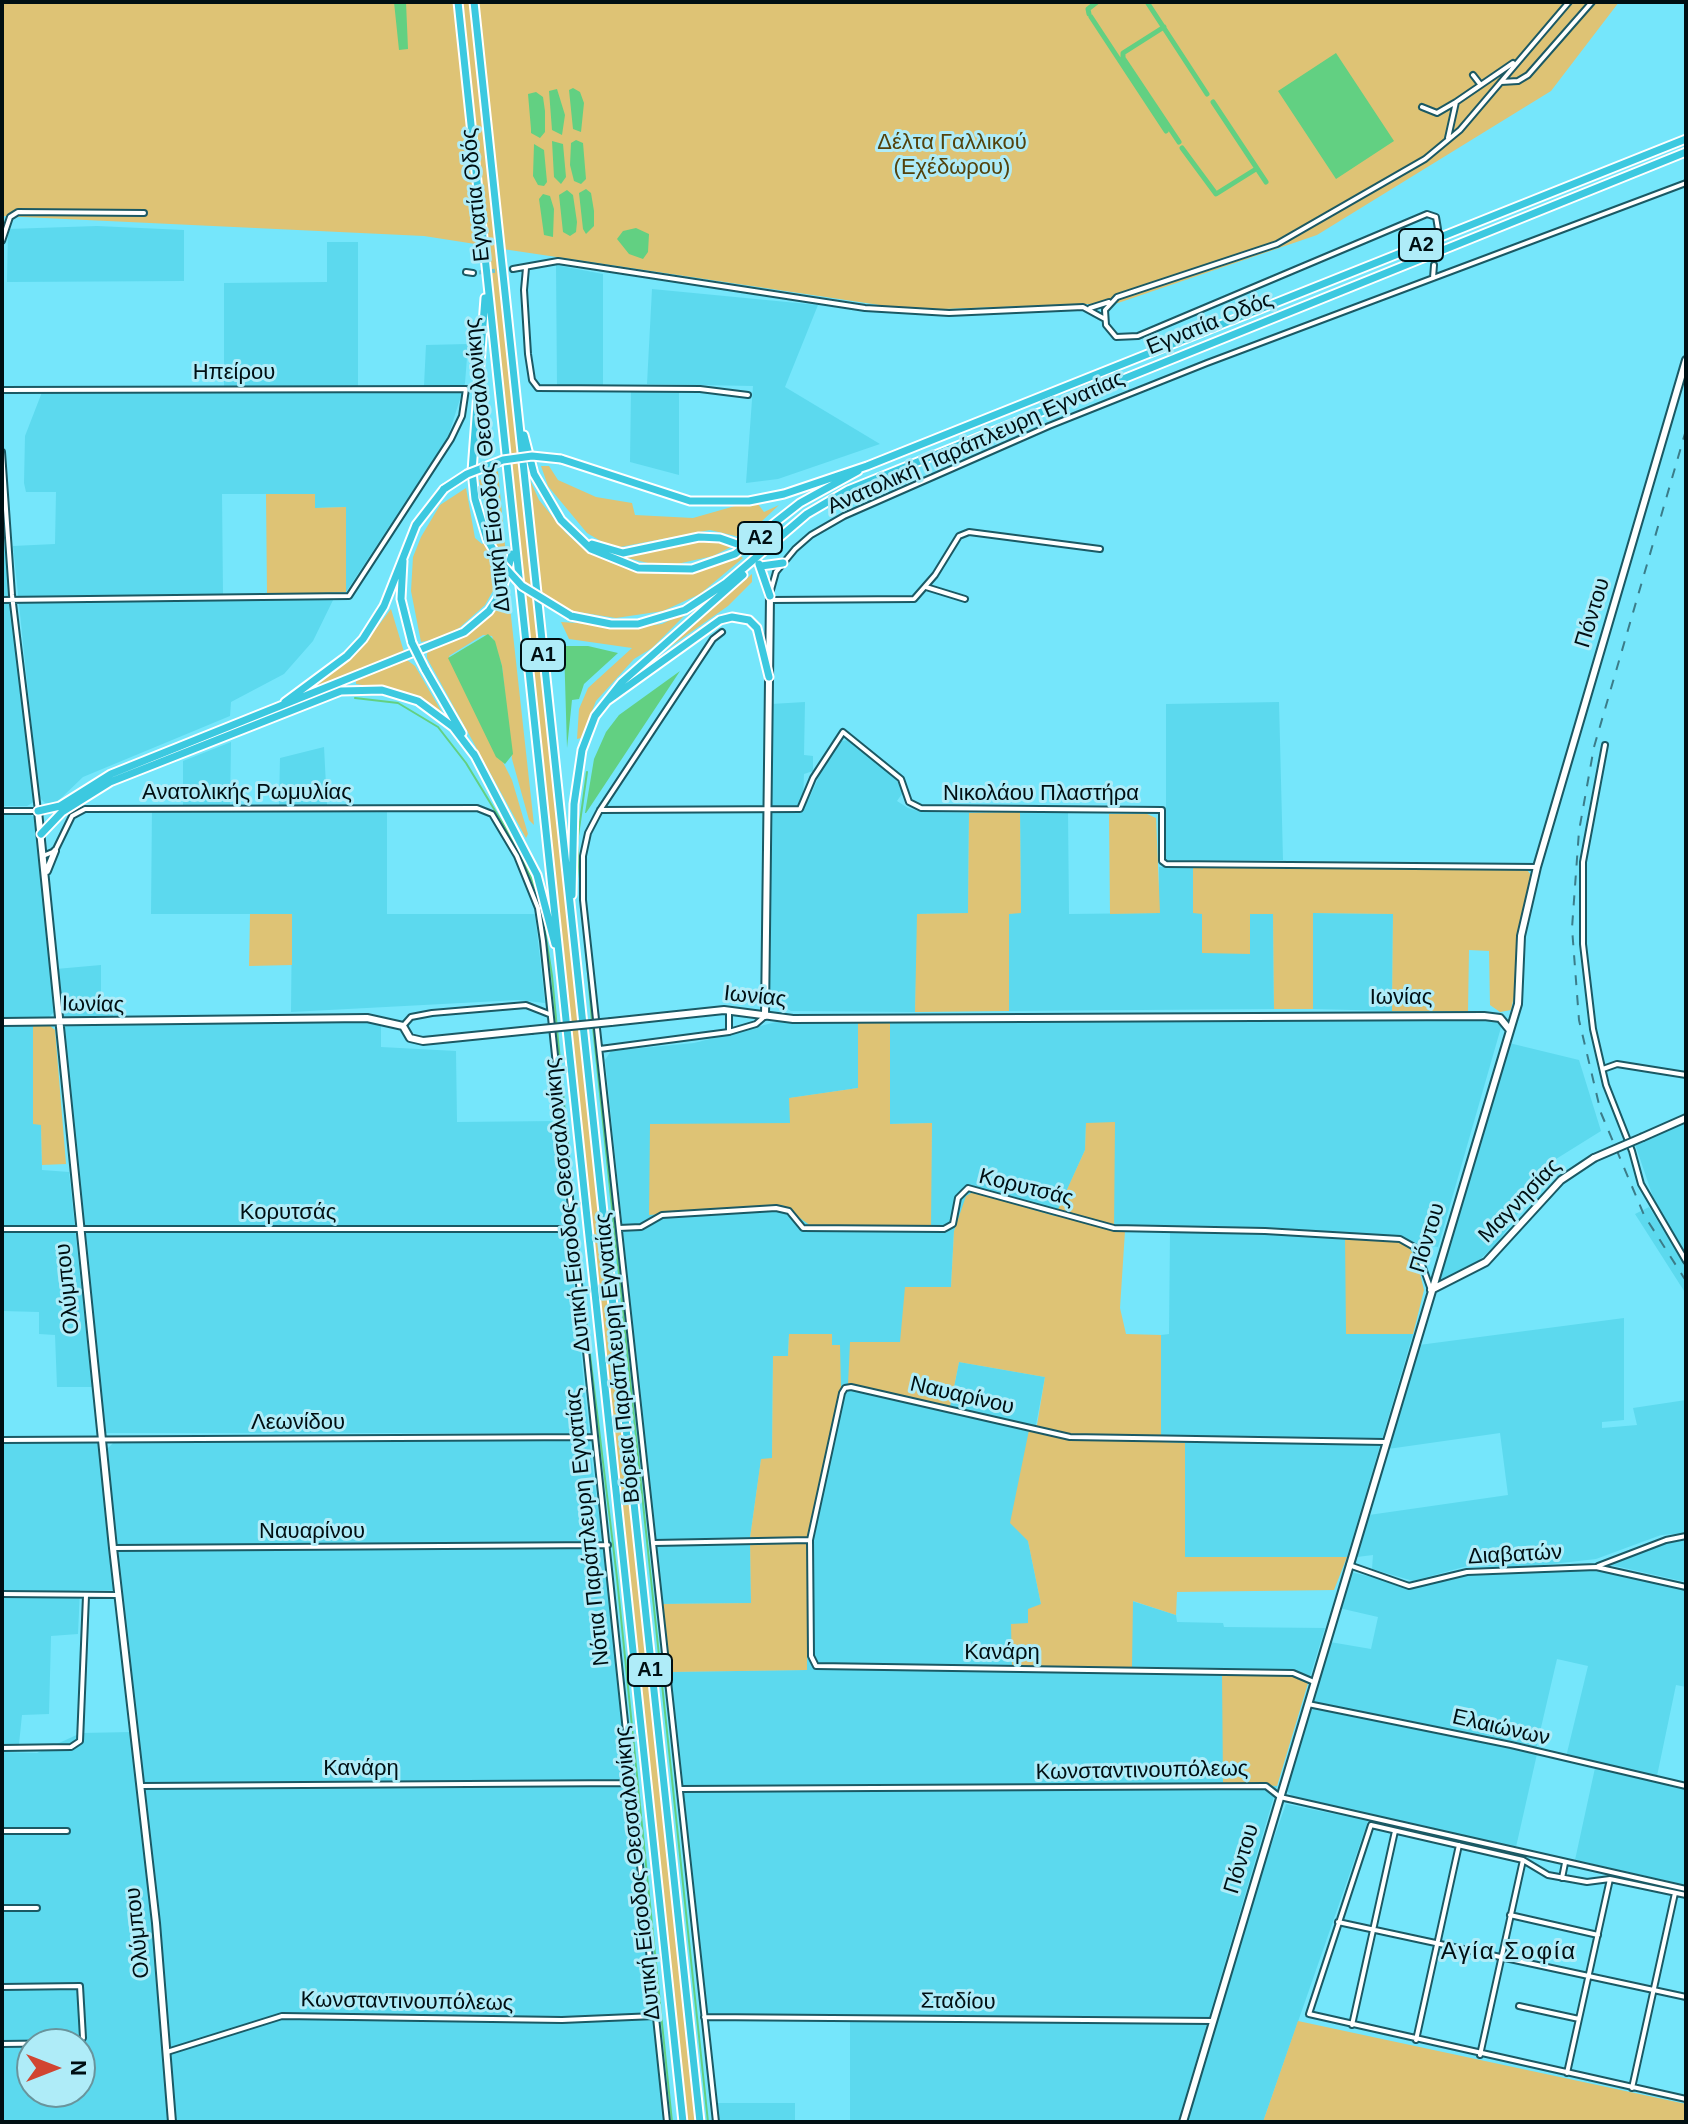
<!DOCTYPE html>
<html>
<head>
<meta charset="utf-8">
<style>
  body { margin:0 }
  #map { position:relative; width:1688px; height:2124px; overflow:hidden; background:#75e6fb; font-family:Arial,sans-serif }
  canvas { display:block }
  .frame { position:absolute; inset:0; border:4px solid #000f13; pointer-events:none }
  .north { position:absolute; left:16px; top:2028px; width:80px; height:80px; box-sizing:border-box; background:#afecf8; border:2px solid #69949c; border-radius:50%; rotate:90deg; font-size:22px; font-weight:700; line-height:32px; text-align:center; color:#000f13 }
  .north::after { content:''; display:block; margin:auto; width:28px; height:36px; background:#d14531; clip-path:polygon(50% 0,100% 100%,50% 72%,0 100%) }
</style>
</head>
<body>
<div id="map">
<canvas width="1688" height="2124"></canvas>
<div class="frame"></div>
<div class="north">N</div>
</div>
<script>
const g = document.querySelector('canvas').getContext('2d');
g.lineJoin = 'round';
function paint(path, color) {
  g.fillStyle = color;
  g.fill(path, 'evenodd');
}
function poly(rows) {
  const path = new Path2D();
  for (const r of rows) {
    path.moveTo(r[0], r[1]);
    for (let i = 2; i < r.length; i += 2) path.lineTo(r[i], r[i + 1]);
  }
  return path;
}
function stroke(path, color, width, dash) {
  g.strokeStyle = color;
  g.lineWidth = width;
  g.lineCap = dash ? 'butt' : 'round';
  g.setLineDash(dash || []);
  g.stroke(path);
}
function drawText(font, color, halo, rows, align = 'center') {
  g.font = font + ' Arial,sans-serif';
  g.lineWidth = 6;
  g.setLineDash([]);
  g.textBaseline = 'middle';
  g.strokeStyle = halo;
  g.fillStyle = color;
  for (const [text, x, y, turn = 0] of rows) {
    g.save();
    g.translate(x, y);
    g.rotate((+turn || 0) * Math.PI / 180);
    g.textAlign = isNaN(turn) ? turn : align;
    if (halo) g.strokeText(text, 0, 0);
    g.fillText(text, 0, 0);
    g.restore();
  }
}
paint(poly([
  [97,226,184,230,184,281,7,282,8,229],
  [327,242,358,242,358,386,424,386,426,345,468,344,465,383,448,437,346,592,346,507,315,508,314,494,222,494,223,595,336,594,313,641,284,674,231,702,230,716,83,777,55,804,45,803,40,798,36,769,13,546,55,544,56,492,26,492,24,483,25,436,44,387,224,387,224,283,327,282],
  [556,265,603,274,603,387,557,386],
  [652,289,818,305,785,387,880,444,778,479,746,483,753,386,647,384],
  [631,390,679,390,679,475,630,462],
  [2,522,34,802,27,806,2,806],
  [805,702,804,755,813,756,813,771,804,774,803,800,808,801,820,774,842,741,848,740,893,775,904,791,897,801,908,808,921,812,969,813,968,913,918,914,915,1012,791,1011,774,1001,770,992,771,704],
  [1279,702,1283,860,1166,860,1166,704],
  [231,742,230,806,279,806,280,758,324,747,327,805,387,806,387,914,535,914,545,1003,518,1000,291,1012,292,914,151,914,152,806,183,806,183,761],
  [1068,811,1069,914,1159,913,1159,867,1193,867,1194,913,1273,913,1274,1009,1009,1011,1009,914,1021,912,1020,812],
  [2,812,27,812,35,818,54,1012,48,1018,2,1018],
  [1312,913,1393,914,1392,1011,1313,1009],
  [101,965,101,1007,113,1009,113,1020,61,1018,56,969],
  [367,1020,381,1025,381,1047,456,1051,457,1122,557,1121,589,1433,105,1433,62,1026],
  [1499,1020,1502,1024,1438,1247,1346,1236,1346,1333,1413,1334,1347,1557,1184,1558,1185,1443,1161,1442,1161,1335,1169,1334,1170,1232,1114,1231,1086,1123,1085,1150,1055,1217,973,1192,954,1231,951,1287,900,1342,851,1342,950,1406,959,1362,1045,1377,1036,1425,1031,1425,1028,1541,1041,1604,1123,1666,1132,1667,1132,1601,1176,1615,1177,1622,1223,1623,1224,1627,1325,1628,1308,1683,1292,1676,1265,1783,1277,1786,1178,2122,850,2122,850,2020,706,2020,669,1672,807,1670,807,1552,840,1345,832,1345,832,1334,789,1335,788,1356,773,1356,772,1459,761,1460,750,1538,751,1603,662,1604,605,1060,611,1051,694,1043,776,1022,858,1021,858,1088,790,1098,790,1123,699,1213,716,1207,782,1205,812,1226,930,1227,932,1123,890,1124,890,1021],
  [2,1025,33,1025,33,1124,41,1124,42,1170,69,1172,92,1387,57,1387,55,1335,39,1334,39,1312,2,1311],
  [1509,1043,1579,1060,1601,1131,1556,1159,1496,1245,1477,1262,1445,1281,1438,1279],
  [1686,1121,1686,1254,1653,1197,1635,1144],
  [1649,1207,1686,1267,1686,1294,1635,1214],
  [1624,1318,1624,1420,1602,1422,1602,1428,1637,1425,1633,1408,1686,1400,1686,1533,1661,1535,1596,1559,1526,1567,1467,1566,1413,1581,1372,1569,1373,1555,1357,1557,1369,1515,1508,1495,1500,1433,1388,1449,1419,1345],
  [589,1440,602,1539,597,1543,116,1545,114,1542,105,1451,114,1442],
  [100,1441,115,1590,80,1590,78,1634,51,1636,49,1714,22,1715,19,1744,2,1744,2,1443],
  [1686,1538,1686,1582,1611,1565,1664,1541],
  [608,1545,667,2122,2,2122,2,1752,37,1753,81,1733,132,1732,113,1548],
  [32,2044,80,2044,80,2092,32,2092],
  [1594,1568,1686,1589,1686,1687,1676,1685,1657,1776,1566,1757,1588,1666,1557,1659,1536,1749,1313,1702,1330,1642,1371,1649,1378,1617,1339,1608,1351,1572,1408,1586,1476,1573],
  [1316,1707,1537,1754,1516,1847,1292,1796,1286,1790,1310,1710],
  [1595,1768,1686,1788,1686,1885,1575,1860],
  [1286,1804,1368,1821,1263,2122,1187,2122,1253,1897],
  [715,2103,795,2103,795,2122,717,2122]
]), '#5cd9ee');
paint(poly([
  [2,2,1619,2,1551,91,1317,235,1118,303,913,310,496,248,695,2122,688,2122,488,246,424,236,2,216],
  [541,466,549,466,558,480,596,497,632,503,635,515,693,518,735,506,758,504,764,512,779,505,744,538,710,530,620,547,604,543,587,533,548,486],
  [525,469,539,500,566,533,587,552,614,564,641,572,672,574,704,568,737,554,743,558,700,594,663,611,616,618,572,611,542,596],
  [498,471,506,556,494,589,485,605,459,628,440,638,421,642,411,591,413,557,421,537,440,505,466,488,475,538,482,544,494,537,479,480],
  [266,494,315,494,315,508,346,507,346,592,267,595],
  [690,540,718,540,733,546,713,556,677,564,648,563,615,555,635,555],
  [752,574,752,582,728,606,657,656],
  [503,595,509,598,534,825,529,820,512,759,502,666,492,636,483,635,449,656,512,780,528,834,526,838,427,658,427,653,478,626],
  [391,609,404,652,316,686,362,647],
  [689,611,652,648,634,659,596,701,581,738,577,739,579,709,588,688,632,648,569,639,561,622,639,627,662,624],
  [407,660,415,666,443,714,406,692,356,684,356,680],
  [1020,812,1021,913,1009,914,1009,1011,915,1012,917,914,968,913,969,813],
  [1109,814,1147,814,1156,818,1160,913,1110,914],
  [1193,867,1527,870,1531,875,1517,935,1518,978,1511,1010,1500,1012,1490,1005,1489,951,1469,950,1468,1011,1392,1011,1393,914,1313,913,1313,1009,1274,1009,1273,914,1250,914,1250,954,1202,953,1202,914,1193,913],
  [250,914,292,914,292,965,249,966],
  [858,1021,890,1021,890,1124,932,1123,931,1227,811,1226,782,1205,649,1215,650,1124,790,1123,789,1098,858,1088],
  [33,1025,49,1025,55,1030,66,1164,42,1165,41,1125,33,1124],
  [1115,1122,1114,1231,1125,1231,1120,1308,1126,1334,1161,1335,1161,1442,1185,1443,1185,1557,1347,1557,1334,1590,1177,1592,1176,1615,1133,1601,1132,1667,1012,1667,1011,1624,1028,1623,1028,1609,1041,1604,1028,1541,1010,1523,1030,1425,1037,1425,1045,1377,959,1362,950,1407,848,1385,850,1342,900,1342,905,1287,951,1287,954,1231,966,1196,973,1192,1055,1216,1085,1150,1086,1123],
  [1345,1236,1405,1243,1416,1257,1424,1290,1413,1334,1346,1334],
  [789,1334,832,1334,832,1345,840,1345,841,1388,807,1552,807,1670,669,1672,662,1604,751,1603,750,1538,761,1459,772,1458,773,1356,788,1356],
  [1222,1674,1292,1676,1308,1683,1277,1786,1223,1783],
  [1298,2021,1686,2104,1686,2122,1263,2122]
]), '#dec375');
paint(poly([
  [394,2,406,2,408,49,399,50],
  [1336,53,1394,141,1336,179,1278,91],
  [573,88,580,92,584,103,581,132,573,129,569,90],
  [557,89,565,115,562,135,552,130,549,91],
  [536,92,543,97,545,111,545,132,540,138,531,133,531,129,528,94],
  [576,140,583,143,586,179,581,184,574,181,570,165,571,143],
  [552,141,563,144,566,177,561,184,554,177],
  [534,144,544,150,547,182,544,186,538,185,533,176],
  [586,189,591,193,594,211,594,226,586,234,583,229,579,193],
  [567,190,573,195,577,222,576,232,570,236,563,232,559,195],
  [543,194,550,196,554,209,553,237,544,235,539,199],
  [636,228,649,234,648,252,643,259,629,254,617,239,623,231],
  [488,634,495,641,502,666,513,754,505,764,496,757,448,658],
  [564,646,588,646,618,653,584,684,579,699,572,700,567,748],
  [680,671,586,813,585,813,594,759,606,732,619,715]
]), '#62d082');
stroke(poly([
  [355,698,398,703,438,727,466,763,519,850,540,899,552,976,580,1272,617,1578,672,2122],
  [587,772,577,843,592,1021],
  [593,1027,708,2122]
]), '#62d082', 2);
stroke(poly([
  [1147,2,1207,94],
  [1089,14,1088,9,1097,2],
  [1091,17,1166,131],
  [1164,27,1123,53,1123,58,1179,142],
  [1213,102,1266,182],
  [1182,148,1216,194,1256,169]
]), '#62d082', 5);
stroke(poly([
  [1434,265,1438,229],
  [473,273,513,269]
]), '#63c6d8', 4, [4, 2]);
const street = poly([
  [1473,75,1480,84],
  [1501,82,1518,81,1528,75,1592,2],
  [1422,107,1437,113,1456,102],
  [1448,138,1456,102,1513,63],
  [1438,229,1436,217,1427,214,1138,336,1116,337,1106,325,1105,310,1117,297,1277,244,1425,159,1460,130,1569,2],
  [2,241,10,217,18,212,144,213],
  [526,268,524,290,528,354,532,380,538,388,700,389,748,395],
  [513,269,558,261,865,308,949,313,1083,307,1105,319],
  [466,272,473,273],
  [1433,278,1434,265],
  [1090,308,1109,302],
  [2,390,466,389,462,416,451,439,349,596,2,600],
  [2,452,12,595,38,811,2,811],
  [926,587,965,599],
  [771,590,776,572,795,549,811,535,844,516,1049,426,1207,363,1686,183],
  [770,600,914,599,935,575,959,536,969,532,1100,549],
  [1605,745,1583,862,1583,944,1593,1029,1606,1085,1632,1151,1641,1184,1686,1261],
  [600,810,800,809,813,778,843,732,901,779,909,802,921,808,1162,810,1162,861,1166,864,1537,867],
  [43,856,55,851,72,816,85,809,477,808,492,814,517,856,538,908,543,941,667,2122],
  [403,1026,411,1017,432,1013,526,1005,549,1014],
  [729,1032,729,1011],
  [600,1049,729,1032,756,1024,764,1017],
  [1603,1069,1617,1064,1686,1075],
  [619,1228,641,1227,662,1215,776,1208,789,1211,803,1228,944,1229,953,1224,958,1198,968,1188,1114,1228,1265,1231,1400,1239,1416,1248,1431,1290],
  [2,1229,574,1229],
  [2,1440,594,1437],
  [654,1543,810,1540],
  [113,1548,608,1545],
  [1349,1565,1409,1586,1467,1572,1596,1567,1686,1587],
  [1598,1566,1666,1540,1686,1536],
  [2,1594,117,1595],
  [1314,1682,1293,1673,816,1666,811,1656,810,1540,842,1393,845,1388,851,1387,1070,1437,1385,1442],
  [1308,1704,1511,1745,1686,1786],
  [2,1748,71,1747,80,1741,86,1596],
  [141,1786,631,1783],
  [680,1789,1266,1786,1280,1797,1686,1889],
  [2,1831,67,1831],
  [1562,1878,1565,1863],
  [1686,1895,1610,1879,1587,1882,1548,1875,1523,1860,1371,1825,1309,2014,1686,2099],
  [2,1908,37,1908],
  [1510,1915,1598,1935],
  [1338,1922,1686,1997],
  [2,1987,80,1986,83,2038,79,2043,2,2044],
  [1519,2006,1579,2019],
  [704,2017,1213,2021],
  [1352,2025,1395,1831],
  [1416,2040,1459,1845],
  [167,2052,282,2016,562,2020,655,2016],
  [1480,2055,1523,1860],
  [1567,2073,1610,1879],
  [1632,2088,1675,1893],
  [716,2122,583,900,583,856,588,833,600,810,713,639,722,632]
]);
const secondary = poly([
  [38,811,113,1548,156,1923,172,2122],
  [47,871,55,851],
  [765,1016,770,596],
  [2,1022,367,1018,403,1026,410,1038,423,1041,531,1030],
  [611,1022,724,1010,793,1019,1484,1016,1500,1018,1509,1029],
  [1643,1137,1686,1118],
  [1431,1290,1486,1262,1561,1180,1594,1158],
  [1183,2122,1518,1004,1521,936,1537,867,1686,360]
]);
const highway = poly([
  [458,2,683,2122],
  [474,2,700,2122],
  [485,298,472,471,475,499,487,539],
  [524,435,534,474,561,520,591,549,638,568,692,569,735,554,800,503,858,471],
  [561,459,690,501,749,501,784,494,867,466,1686,139],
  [592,544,623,553,699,537,720,538,737,544],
  [403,561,401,599,412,643],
  [759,564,770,596],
  [761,566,783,563],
  [571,616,611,624,638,624,685,610,726,583,807,514,848,490,1686,152],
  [425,669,462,733],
  [607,701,720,620,732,617,749,620,757,628,769,677],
  [285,702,347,656,363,639,384,606,416,525,444,489],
  [474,754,537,875,555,944],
  [38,811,60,806,111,774,464,632,489,611,501,593,512,554],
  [41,834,62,812,110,782,341,691,382,690,418,701,453,727,475,756],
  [572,895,574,804,582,750,595,716,622,682,743,575]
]);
stroke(street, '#1b5964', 8);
stroke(secondary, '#1b5964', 10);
stroke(highway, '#fff', 11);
stroke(street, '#fff', 4);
stroke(secondary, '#fff', 6);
stroke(highway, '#3cc9e0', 7);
stroke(poly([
  [1686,430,1594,747,1579,831,1572,928,1579,1020,1601,1113,1644,1215,1686,1281]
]), '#3b7c89', 2, [10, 10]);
const secondaryBridge = poly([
  [531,1030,611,1022],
  [1594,1158,1643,1137]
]);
const highwayBridge = poly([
  [444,489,467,474,503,460,532,456,561,459],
  [487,539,501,563,522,586,571,616],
  [412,643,425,669]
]);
stroke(secondaryBridge, '#1b5964', 10, []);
stroke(highwayBridge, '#fff', 11, []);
stroke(secondaryBridge, '#fff', 6);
stroke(highwayBridge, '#3cc9e0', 7);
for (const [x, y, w] of [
  [1421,245,44],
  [760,538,44],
  [543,655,44],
  [650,1670,44]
]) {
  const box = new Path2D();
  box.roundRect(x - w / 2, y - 16, w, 32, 6);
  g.fillStyle = '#afecf8';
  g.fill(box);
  stroke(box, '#000f13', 2);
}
drawText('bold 20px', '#000f13', null, [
  ["Α2",1421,245],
  ["Α2",760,538],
  ["Α1",543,655],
  ["Α1",650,1670]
]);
drawText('22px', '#53420c', '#afecf8', [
  ["Δέλτα Γαλλικού",952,143],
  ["(Εχέδωρου)",952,168]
]);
drawText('22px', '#000f13', '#afecf8', [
  ["Εγνατία Οδός",476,195,-96],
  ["Εγνατία Οδός",1210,324,-22],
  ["Ηπείρου",234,373],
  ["Ανατολική Παράπλευρη Εγνατίας",976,443,-24],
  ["Δυτική Είσοδος Θεσσαλονίκης",488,465,-96],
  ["Πόντου",1593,613,-73],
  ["Ανατολικής Ρωμυλίας",247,793],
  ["Νικολάου Πλαστήρα",1041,794],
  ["Ιωνίας",755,997,6],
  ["Ιωνίας",1401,998],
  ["Ιωνίας",93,1005,1],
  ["Κορυτσάς",1026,1188,14],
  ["Μαγνησίας",1520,1201,-46],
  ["Δυτική Είσοδος Θεσσαλονίκης",568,1205,-96],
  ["Κορυτσάς",288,1213],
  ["Πόντου",1428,1238,-73],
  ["Ολύμπου",68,1289,-96],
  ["Βόρεια Παράπλευρη Εγνατίας",618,1358,-96],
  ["Ναυαρίνου",962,1396,13],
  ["Λεωνίδου",298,1423],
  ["Νότια Παράπλευρη Εγνατίας",588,1527,-96],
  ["Ναυαρίνου",312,1532],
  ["Διαβατών",1515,1555,-3],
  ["Κανάρη",1002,1653],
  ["Ελαιώνων",1501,1728,13],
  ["Κανάρη",361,1769],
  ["Κωνσταντινουπόλεως",1142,1771,-1],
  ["Πόντου",1242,1859,-73],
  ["Δυτική Είσοδος Θεσσαλονίκης",638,1873,-96],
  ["Ολύμπου",138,1933,-96],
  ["Κωνσταντινουπόλεως",407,2002,1],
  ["Σταδίου",958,2002,1]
]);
g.letterSpacing = '2px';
drawText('24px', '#000f13', '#afecf8', [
  ["Αγία Σοφία",1509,1952]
]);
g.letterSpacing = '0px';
</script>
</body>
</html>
